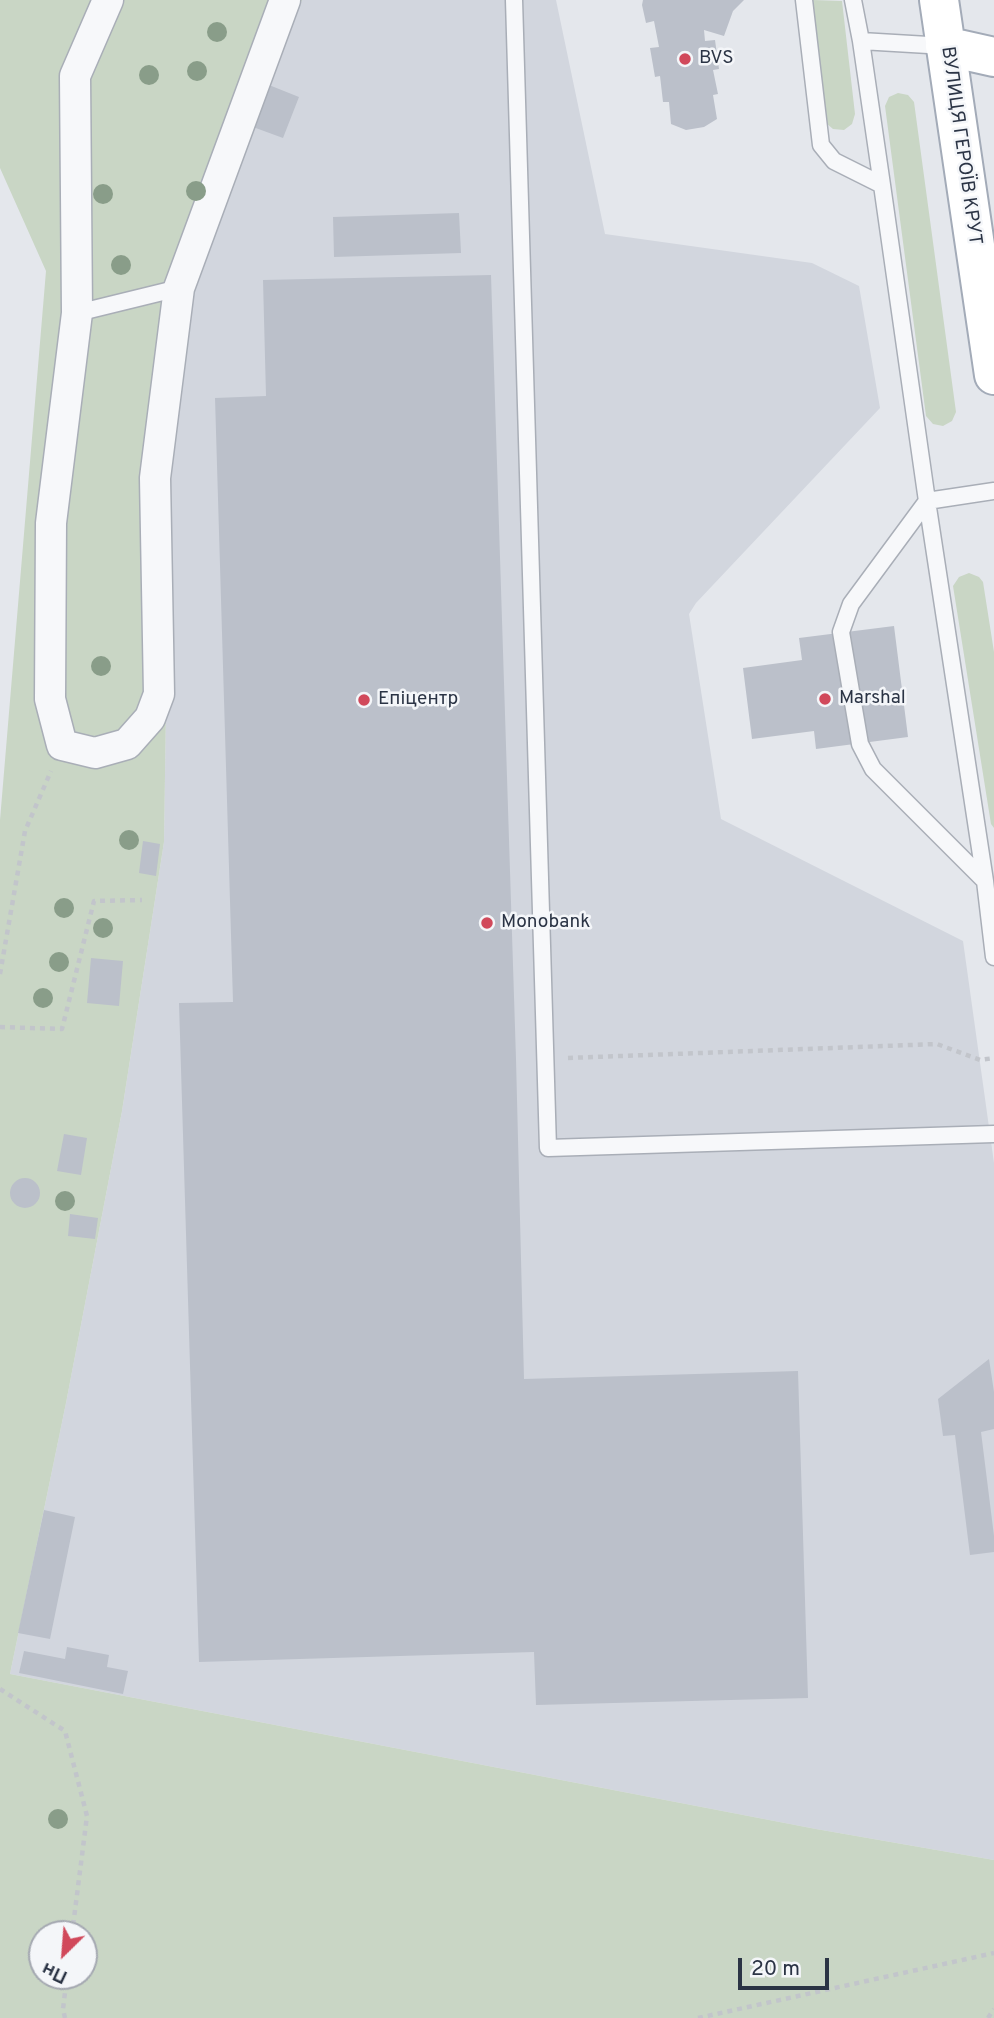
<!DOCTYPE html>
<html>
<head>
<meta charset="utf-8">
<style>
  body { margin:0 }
  #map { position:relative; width:994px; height:2018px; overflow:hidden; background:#e4e7ec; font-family:Overpass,sans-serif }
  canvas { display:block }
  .north { position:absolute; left:28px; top:1920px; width:70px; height:70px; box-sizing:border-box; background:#f4f6f9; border:2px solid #a4a8b1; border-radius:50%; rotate:205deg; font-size:19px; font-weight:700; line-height:28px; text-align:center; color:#2b3445 }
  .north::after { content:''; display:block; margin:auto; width:24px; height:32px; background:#d1495b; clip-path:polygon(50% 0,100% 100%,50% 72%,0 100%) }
  .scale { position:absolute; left:738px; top:1958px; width:91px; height:32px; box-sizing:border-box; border:4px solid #2b3445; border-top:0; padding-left:9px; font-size:21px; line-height:24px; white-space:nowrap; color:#2b3445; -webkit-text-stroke:5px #f4f6f9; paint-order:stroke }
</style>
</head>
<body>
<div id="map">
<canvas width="994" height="2018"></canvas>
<div class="north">Пн</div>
<div class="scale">20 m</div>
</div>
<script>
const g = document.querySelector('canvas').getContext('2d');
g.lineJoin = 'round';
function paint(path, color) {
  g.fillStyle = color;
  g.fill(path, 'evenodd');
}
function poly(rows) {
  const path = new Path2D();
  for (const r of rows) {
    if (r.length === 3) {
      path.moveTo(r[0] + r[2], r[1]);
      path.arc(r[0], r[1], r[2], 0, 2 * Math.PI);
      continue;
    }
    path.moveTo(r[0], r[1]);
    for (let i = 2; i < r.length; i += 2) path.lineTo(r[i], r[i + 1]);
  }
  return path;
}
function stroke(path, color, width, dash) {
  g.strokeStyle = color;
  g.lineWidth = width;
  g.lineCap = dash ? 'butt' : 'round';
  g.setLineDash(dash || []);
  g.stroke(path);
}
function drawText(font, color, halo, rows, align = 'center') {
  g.font = font + ' Overpass,sans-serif';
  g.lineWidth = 5;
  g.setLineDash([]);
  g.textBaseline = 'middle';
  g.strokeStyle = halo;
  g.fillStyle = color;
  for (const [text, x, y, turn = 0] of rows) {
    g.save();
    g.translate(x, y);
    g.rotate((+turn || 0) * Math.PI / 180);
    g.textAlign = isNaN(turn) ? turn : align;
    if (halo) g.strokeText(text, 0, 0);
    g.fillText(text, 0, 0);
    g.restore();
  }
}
paint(poly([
  [302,0,556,0,605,234,812,263,859,286,880,408,696,603,689,614,721,819,963,941,994,1163,994,1860,816,1829,10,1674,66,1403,122,1111,164,842,170,441,196,283,279,53]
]), '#d2d6de');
paint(poly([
  [0,0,302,0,279,53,196,283,170,441,164,842,122,1111,66,1403,10,1674,816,1829,994,1860,994,2018,0,2018,0,820,46,271,0,168],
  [42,1934,84,1934,84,1976,42,1976],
  [813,0,842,1,855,114,852,124,844,130,833,129,826,123],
  [898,93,908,95,914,102,956,412,952,421,943,426,933,424,926,416,885,106,889,97],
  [969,573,979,577,983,582,994,652,994,828,991,824,953,586,959,577]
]), '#c9d6c5');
paint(poly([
  [643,0,744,0,733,11,724,36,704,30,705,41,715,40,719,69,713,70,718,94,713,95,717,119,704,127,686,130,671,124,669,102,663,102,660,76,655,77,650,48,659,47,654,21,646,23,642,5],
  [269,85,299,97,283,138,253,127],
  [459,213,461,253,334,257,333,217],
  [491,275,516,1059,524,1379,798,1371,808,1698,536,1705,534,1652,199,1662,179,1003,233,1002,215,398,266,396,263,280],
  [894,626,908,737,816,749,814,731,752,739,743,668,802,660,799,638],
  [143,841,160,844,156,876,139,873],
  [91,958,123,961,119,1006,87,1003],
  [64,1134,87,1138,81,1175,57,1171],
  [25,1193,15],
  [70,1214,98,1218,95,1239,68,1236],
  [989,1359,994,1392,994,1429,981,1432,994,1536,994,1552,970,1555,955,1435,943,1436,938,1399],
  [44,1510,75,1517,50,1639,18,1633],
  [67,1647,109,1655,107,1667,128,1671,123,1694,19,1673,24,1651,65,1659]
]), '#bbc0ca');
const lane = poly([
  [514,0,548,1148,994,1134],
  [804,0,821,145,834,161,882,185,927,501,994,491],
  [853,0,861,41,882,185],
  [861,41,945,46],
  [77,313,179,288],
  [927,501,985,881,994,957],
  [927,501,851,604,841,632,860,744,873,769,985,881]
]);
const street = poly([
  [108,0,75,76,77,313,51,523,50,699,62,745,95,753,127,744,150,718,159,694,155,478,179,288,285,0]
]);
const primary = poly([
  [939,0,994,375],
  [945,46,994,57]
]);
stroke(lane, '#a9aeb7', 19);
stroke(street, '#a9aeb7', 33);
stroke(primary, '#a3abb8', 42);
stroke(poly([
  [0,974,25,831,51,771],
  [0,1027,62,1029,94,901,142,900],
  [568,1058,937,1044,980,1060,994,1058],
  [0,1689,65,1731,87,1816,72,1934],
  [65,2018,63,2009,67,1976],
  [698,2018,994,1953],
  [988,2018,994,2009]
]), '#c2c5cb', 4.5, [5, 5]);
stroke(lane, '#f7f8fa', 16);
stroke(street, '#f7f8fa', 30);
stroke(primary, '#fff', 38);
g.fillStyle = '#899d89';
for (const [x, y] of [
  [217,32],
  [197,71],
  [149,75],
  [196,191],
  [103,194],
  [121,265],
  [101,666],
  [129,840],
  [64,908],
  [103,928],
  [59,962],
  [43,998],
  [65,1201],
  [58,1819]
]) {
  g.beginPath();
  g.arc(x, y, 10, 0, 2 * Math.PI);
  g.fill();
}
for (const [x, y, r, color] of [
  [685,59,7,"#d1495b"],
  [825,699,7,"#d1495b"],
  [364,700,7,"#d1495b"],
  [487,923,7,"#d1495b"]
]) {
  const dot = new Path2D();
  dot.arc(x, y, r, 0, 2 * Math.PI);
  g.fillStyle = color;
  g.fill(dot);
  stroke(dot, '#f4f6f9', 2.5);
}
drawText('19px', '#2b3445', '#f4f6f9', [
  ["BVS",699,59],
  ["Marshal",839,699],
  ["Епіцентр",378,700],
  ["Monobank",501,923]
], 'left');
drawText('19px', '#2b3445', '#f4f6f9', [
  ["ВУЛИЦЯ ГЕРОЇВ КРУТ",960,146,82]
]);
</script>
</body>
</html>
